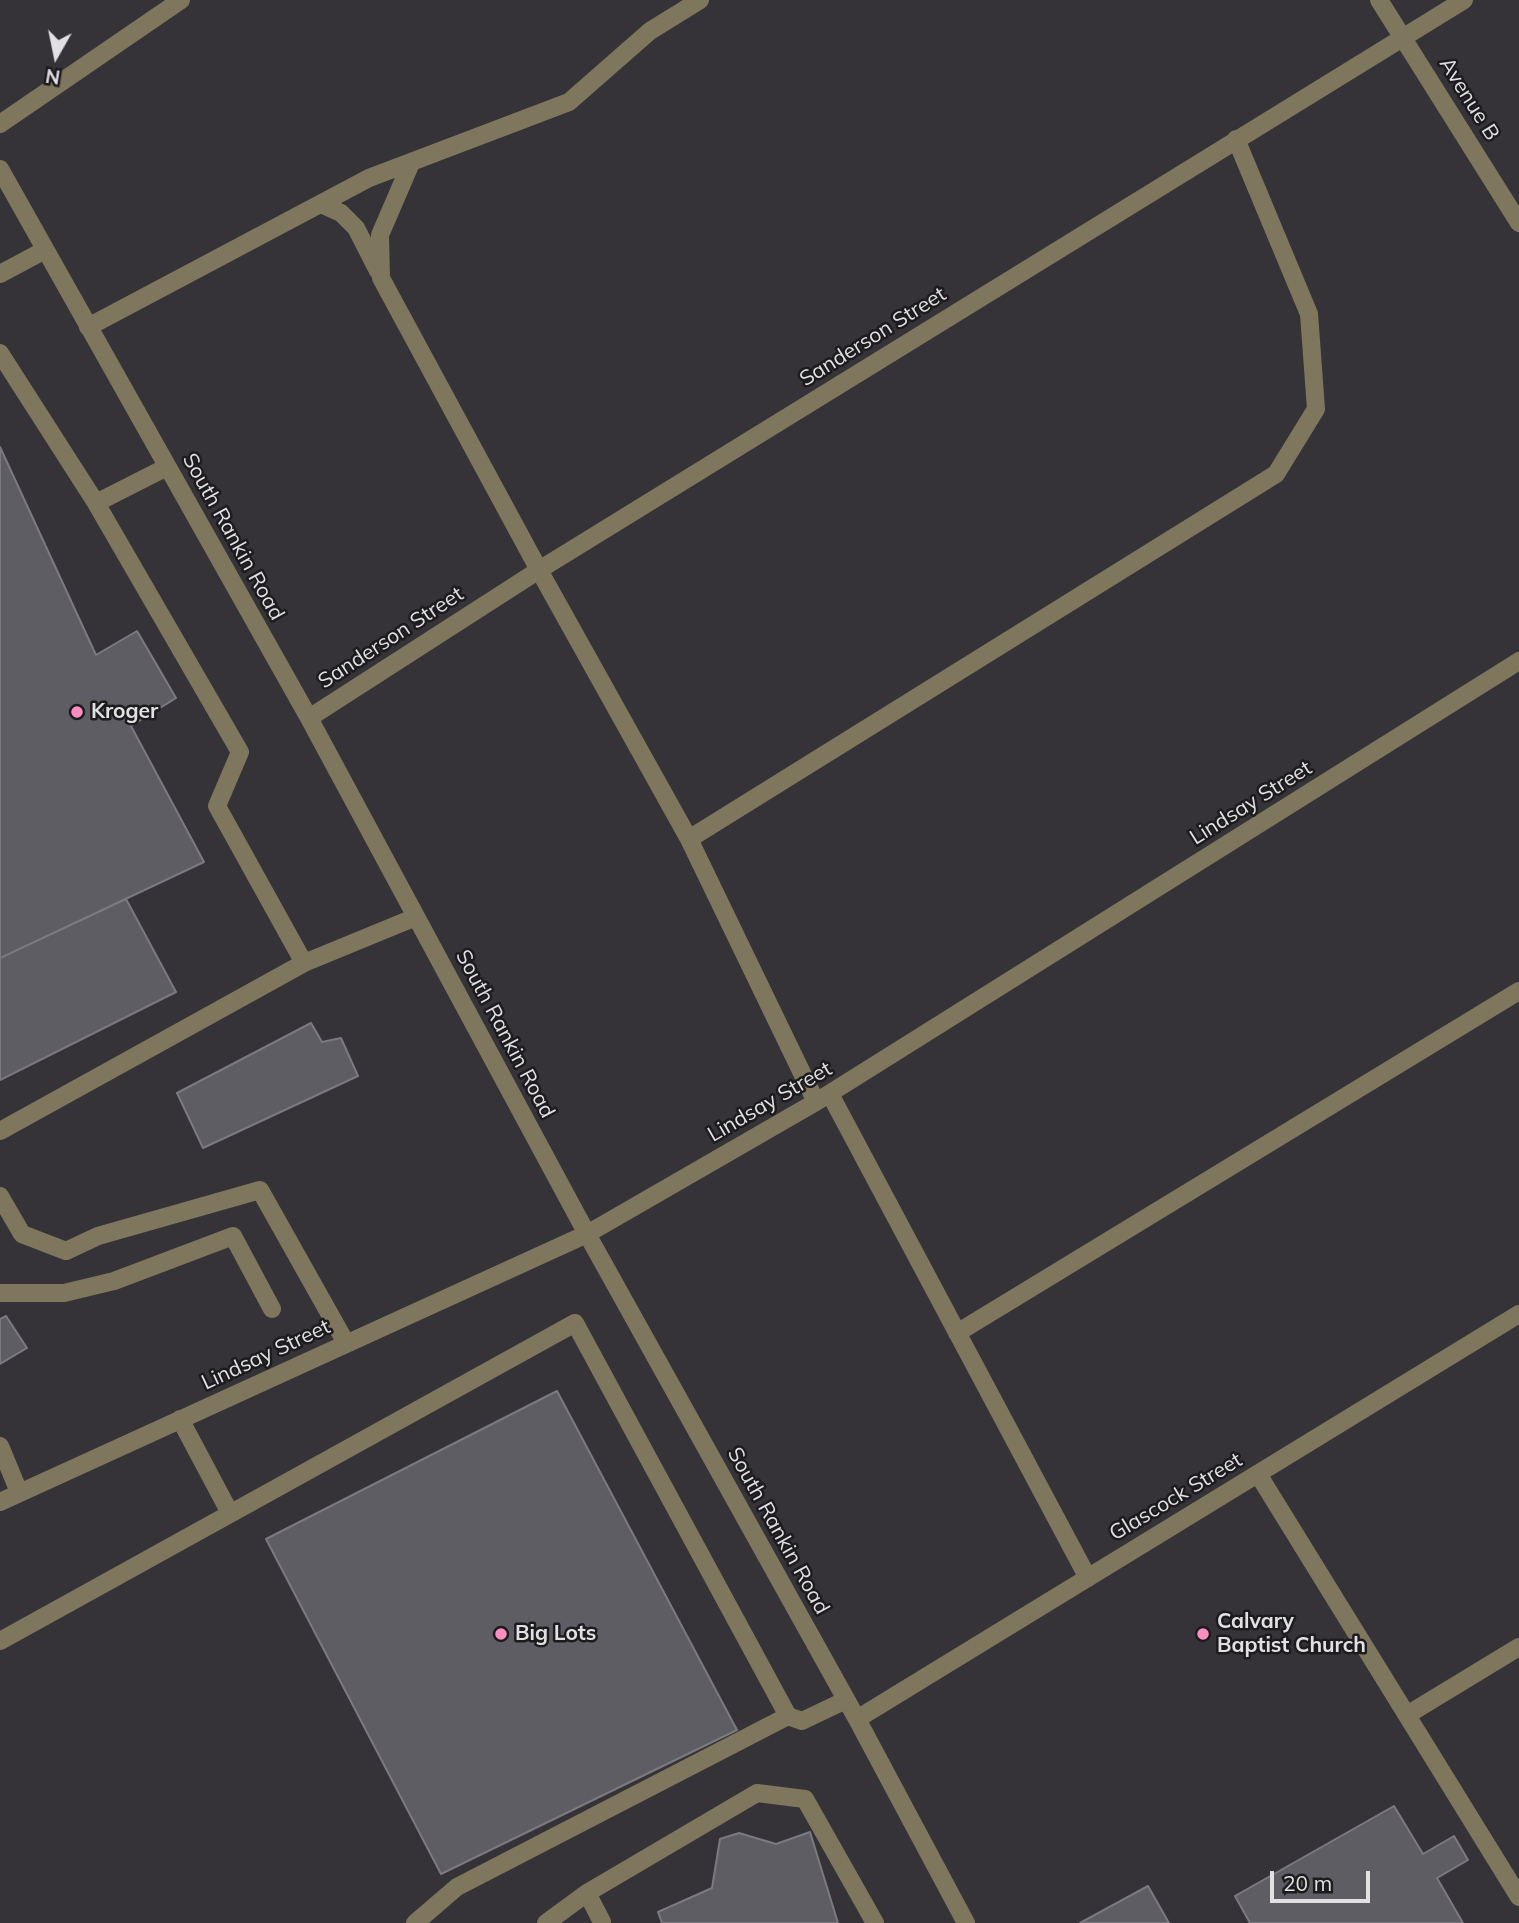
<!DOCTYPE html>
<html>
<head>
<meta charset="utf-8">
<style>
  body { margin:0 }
  #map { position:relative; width:1519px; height:1923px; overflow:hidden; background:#353338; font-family:Mulish,sans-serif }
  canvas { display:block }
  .north { position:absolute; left:21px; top:21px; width:70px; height:70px; -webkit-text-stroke:5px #1c1b1d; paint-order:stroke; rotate:189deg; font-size:19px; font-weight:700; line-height:28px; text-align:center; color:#e2e0e3 }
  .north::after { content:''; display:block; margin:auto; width:24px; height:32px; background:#e2e0e3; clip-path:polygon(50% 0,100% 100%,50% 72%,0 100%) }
  .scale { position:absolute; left:1270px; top:1871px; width:100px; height:32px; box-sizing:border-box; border:4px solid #e2e0e3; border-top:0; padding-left:9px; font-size:21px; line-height:24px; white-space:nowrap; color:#e2e0e3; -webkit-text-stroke:5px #1c1b1d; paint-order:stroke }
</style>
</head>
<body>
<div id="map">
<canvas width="1519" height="1923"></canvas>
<div class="north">N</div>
<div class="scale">20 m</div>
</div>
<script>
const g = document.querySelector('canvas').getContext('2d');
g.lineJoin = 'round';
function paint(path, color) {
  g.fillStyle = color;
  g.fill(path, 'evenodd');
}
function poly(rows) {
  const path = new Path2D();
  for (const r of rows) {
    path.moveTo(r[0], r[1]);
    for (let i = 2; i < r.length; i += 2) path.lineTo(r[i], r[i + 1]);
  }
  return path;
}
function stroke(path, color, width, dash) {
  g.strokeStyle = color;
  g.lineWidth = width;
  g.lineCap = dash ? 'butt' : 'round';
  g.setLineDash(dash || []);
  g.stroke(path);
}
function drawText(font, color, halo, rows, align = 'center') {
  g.font = font + ' Mulish,sans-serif';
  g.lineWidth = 5;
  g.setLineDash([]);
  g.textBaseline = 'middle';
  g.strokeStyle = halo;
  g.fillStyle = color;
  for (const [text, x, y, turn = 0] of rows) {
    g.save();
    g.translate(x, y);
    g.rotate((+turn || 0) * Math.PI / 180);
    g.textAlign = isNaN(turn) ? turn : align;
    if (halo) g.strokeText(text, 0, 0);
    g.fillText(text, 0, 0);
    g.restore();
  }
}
const building = poly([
  [0,447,96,655,137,631,176,698,131,726,204,862,0,958,0,447],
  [126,899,176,992,0,1080,0,958,126,899],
  [311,1023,322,1042,341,1038,358,1076,203,1148,177,1093,311,1023],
  [6,1316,27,1348,0,1364,0,1319,6,1316],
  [557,1391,737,1730,441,1874,266,1539,557,1391],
  [1394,1806,1423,1854,1454,1836,1468,1860,1437,1878,1463,1923,1250,1923,1235,1896,1394,1806],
  [810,1832,838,1923,662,1923,658,1912,712,1888,720,1839,739,1833,776,1844,810,1832],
  [1148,1886,1169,1923,1080,1923,1148,1886]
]);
paint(building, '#5d5d63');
stroke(building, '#7a7a80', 2);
stroke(poly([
  [1379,0,1519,223],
  [0,124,181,0],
  [411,163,380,235,381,278,539,570,689,839,816,1102],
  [0,169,309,718,587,1234,857,1719,966,1923],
  [321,204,341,213,356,228,378,271],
  [0,274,45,250],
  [88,327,369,178,569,102,650,31,700,0],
  [0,353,96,503,240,752,217,806,304,963],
  [96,503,167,467],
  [309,718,539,570,1464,0],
  [689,839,1276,474,1316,409,1309,314,1236,139],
  [830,1094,1088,1578],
  [0,1131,304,963,416,917],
  [0,1196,22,1234,66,1251,98,1236,260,1190,346,1343],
  [0,1293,64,1293,114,1281,233,1236,272,1309],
  [957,1333,1519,991],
  [180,1419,230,1513],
  [0,1446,19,1492],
  [1258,1474,1519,1897],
  [0,1502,587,1234,816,1102,1519,661],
  [0,1641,575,1323,788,1716,457,1887,415,1923],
  [1407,1715,1519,1647],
  [788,1716,802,1721,846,1700],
  [857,1719,1519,1314],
  [587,1893,602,1922],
  [546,1923,587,1893,757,1793,805,1799,875,1923]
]), '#7e775d', 18);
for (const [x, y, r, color] of [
  [77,712,7,"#fd8ebf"],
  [501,1634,7,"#fd8ebf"],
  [1203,1634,7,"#fd8ebf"]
]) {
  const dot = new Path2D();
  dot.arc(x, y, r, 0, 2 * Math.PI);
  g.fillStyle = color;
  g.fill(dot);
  stroke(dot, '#1c1b1d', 2.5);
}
drawText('21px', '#e2e0e3', '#1c1b1d', [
  ["Avenue B",1469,99,58],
  ["Sanderson Street",873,337,-32],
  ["South Rankin Road",233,537,61],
  ["Sanderson Street",391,638,-33],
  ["Lindsay Street",1251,803,-32],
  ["South Rankin Road",505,1034,62],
  ["Lindsay Street",770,1102,-30],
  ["Lindsay Street",266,1355,-25],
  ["Glascock Street",1176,1497,-31],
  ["South Rankin Road",778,1531,61]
]);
drawText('bold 21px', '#e2e0e3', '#1c1b1d', [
  ["Kroger",91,712],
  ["Calvary",1217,1622],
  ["Baptist Church",1217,1646],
  ["Big Lots",515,1634]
], 'left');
</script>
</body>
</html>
